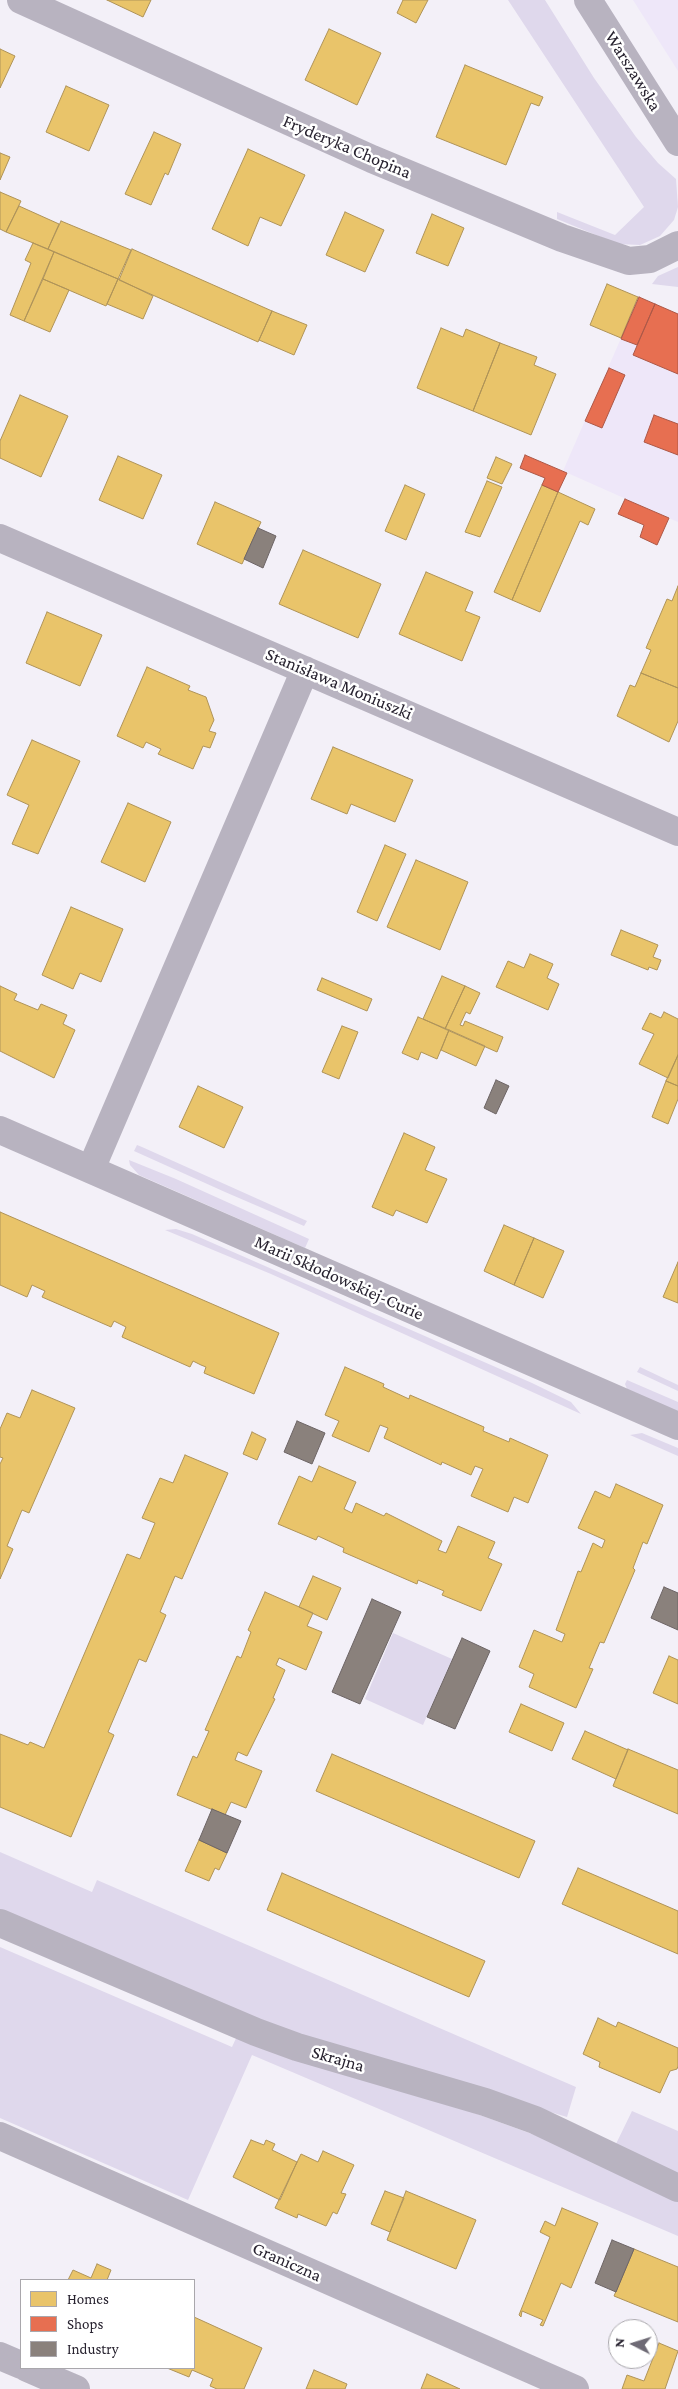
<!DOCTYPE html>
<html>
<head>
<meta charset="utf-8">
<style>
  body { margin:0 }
  #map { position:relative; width:678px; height:2389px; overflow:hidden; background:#f3f0f8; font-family:"Crimson Pro",serif }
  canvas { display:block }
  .legend { position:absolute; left:20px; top:2279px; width:175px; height:90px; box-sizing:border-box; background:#fff; border:1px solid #a9a7ac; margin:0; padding:6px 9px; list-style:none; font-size:15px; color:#27222f }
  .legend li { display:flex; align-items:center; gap:10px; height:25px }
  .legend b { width:25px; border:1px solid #a9a7ac }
  .north { position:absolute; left:608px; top:2319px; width:50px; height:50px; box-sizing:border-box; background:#fff; border:1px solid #a9a7ac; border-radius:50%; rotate:275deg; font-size:14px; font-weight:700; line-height:20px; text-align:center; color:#27222f }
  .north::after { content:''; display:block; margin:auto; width:18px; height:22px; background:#6e6a75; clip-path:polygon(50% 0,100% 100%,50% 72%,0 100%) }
</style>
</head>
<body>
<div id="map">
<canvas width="678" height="2389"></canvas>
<ul class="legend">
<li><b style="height:14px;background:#e9c46a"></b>Homes</li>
<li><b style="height:14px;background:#e76f51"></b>Shops</li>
<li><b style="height:14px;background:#8a817c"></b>Industry</li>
</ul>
<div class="north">N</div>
</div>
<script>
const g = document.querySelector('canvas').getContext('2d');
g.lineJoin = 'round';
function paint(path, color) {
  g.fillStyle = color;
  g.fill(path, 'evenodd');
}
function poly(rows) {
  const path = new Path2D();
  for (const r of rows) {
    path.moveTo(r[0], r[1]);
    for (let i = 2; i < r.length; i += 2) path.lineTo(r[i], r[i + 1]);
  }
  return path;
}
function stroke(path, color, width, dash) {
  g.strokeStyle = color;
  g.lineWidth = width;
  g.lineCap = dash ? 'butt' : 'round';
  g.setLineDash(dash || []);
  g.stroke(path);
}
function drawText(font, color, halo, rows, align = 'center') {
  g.font = font + ' "Crimson Pro",serif';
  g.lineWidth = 5;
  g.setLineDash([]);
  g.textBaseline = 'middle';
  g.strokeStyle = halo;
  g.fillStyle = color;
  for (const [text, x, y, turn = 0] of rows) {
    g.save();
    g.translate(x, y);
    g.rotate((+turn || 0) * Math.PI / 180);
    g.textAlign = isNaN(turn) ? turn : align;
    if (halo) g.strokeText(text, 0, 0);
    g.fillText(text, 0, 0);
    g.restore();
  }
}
paint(poly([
  [633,0,678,0,678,71],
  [639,297,678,314,678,522,563,471]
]), '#eee7f9');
paint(poly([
  [508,0,545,0,594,78,636,137,658,163,676,179,678,207,674,220,660,236,640,245,618,244,557,219,557,212,615,235,644,207],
  [678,267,678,287,652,284,658,276],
  [137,1145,142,1147,307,1221,304,1226,225,1192,134,1151],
  [129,1160,176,1179,309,1239,305,1248,139,1175,130,1165],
  [176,1229,192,1234,532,1383,571,1402,581,1414,271,1274,165,1230],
  [640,1367,678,1385,678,1391,637,1372],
  [627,1380,678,1402,678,1412,627,1389,625,1384],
  [642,1433,678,1448,678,1456,630,1435],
  [393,1633,452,1659,423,1725,365,1699],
  [0,1852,92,1892,97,1880,576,2087,567,2117,279,2031,0,1914],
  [0,1947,232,2047,238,2034,436,2099,543,2138,678,2199,678,2236,252,2055,188,2200,0,2118],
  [632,2111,678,2131,678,2176,615,2146]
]), '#dfd8ec');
const homes = poly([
  [107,0,151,0,143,17,107,0],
  [403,0,428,0,416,23,397,13,403,0],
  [329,29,381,53,357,105,305,80,329,29],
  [0,49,15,56,0,88,0,49],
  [465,65,543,97,539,106,531,103,506,165,436,137,465,65],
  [66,86,109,105,89,151,46,132,66,86],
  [154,132,181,144,168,175,165,173,151,205,125,194,154,132],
  [248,149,305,175,281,226,260,217,248,246,212,229,248,149],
  [0,153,10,157,0,180,0,153],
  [0,192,21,201,6,232,0,229,0,192],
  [19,206,59,224,48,249,6,232,19,206],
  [345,212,384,230,365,272,326,255,345,212],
  [432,214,464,228,448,266,416,253,432,214],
  [61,221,131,250,118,279,48,249,61,221],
  [33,243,54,252,24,321,10,315,31,263,25,260,33,243],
  [132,249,272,311,258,342,119,280,132,249],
  [54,252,118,279,106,306,43,279,54,252],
  [43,279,69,290,50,332,24,321,43,279],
  [118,279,153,296,143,319,107,304,118,279],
  [607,284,638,297,621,338,590,325,607,284],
  [272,311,307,325,294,355,259,340,272,311],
  [441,328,463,337,466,329,500,343,473,411,417,388,441,328],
  [500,343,537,357,534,365,556,374,531,435,473,411,500,343],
  [20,395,68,416,41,477,0,458,0,441,20,395],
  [118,456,162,475,143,519,99,500,118,456],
  [496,457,512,464,502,484,487,478,496,457],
  [487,481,502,487,480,537,465,532,487,481],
  [405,485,425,494,406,540,385,531,405,485],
  [542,485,558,492,512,600,494,592,542,485],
  [558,492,595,509,588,525,580,521,540,612,512,600,558,492],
  [215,502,261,522,242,564,197,544,215,502],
  [303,550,381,584,358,638,279,604,303,550],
  [426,572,473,592,465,611,480,617,462,661,399,634,426,572],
  [678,586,678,688,641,673,651,650,646,648,667,599,672,601,678,586],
  [47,612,102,635,80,686,26,663,47,612],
  [147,667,190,686,188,690,206,697,214,720,209,731,216,733,210,748,203,746,193,769,158,754,161,749,146,742,143,748,117,736,147,667],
  [641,673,678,688,678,721,669,742,617,716,630,685,635,687,641,673],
  [32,740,80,761,38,854,12,844,29,805,7,795,32,740],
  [333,747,413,780,395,822,351,804,347,814,311,799,333,747],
  [128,803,171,822,145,882,101,862,128,803],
  [385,845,406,854,377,921,357,912,385,845],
  [416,860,468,882,440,950,387,927,416,860],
  [71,907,123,929,101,982,80,973,73,989,42,975,71,907],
  [621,930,658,945,653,957,661,960,657,970,649,967,648,970,611,955,621,930],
  [530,954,553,964,547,978,559,984,548,1010,496,987,508,961,524,968,530,954],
  [442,976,465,986,445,1029,423,1019,442,976],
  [322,978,372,999,367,1011,317,990,322,978],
  [0,986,17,994,14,1000,38,1010,41,1004,67,1015,63,1024,75,1030,54,1078,0,1051,0,986],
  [465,986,480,993,470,1014,466,1012,460,1025,463,1026,465,1021,503,1037,497,1052,445,1029,465,986],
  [664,1012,678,1019,678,1055,668,1078,639,1064,654,1034,642,1029,650,1013,661,1018,664,1012],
  [418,1017,449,1030,437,1059,421,1052,418,1060,402,1053,418,1017],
  [342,1026,358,1032,339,1079,322,1072,342,1026],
  [449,1030,485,1046,476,1066,441,1050,449,1030],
  [678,1055,678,1086,666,1081,678,1055],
  [666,1081,678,1086,678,1099,668,1124,652,1117,666,1081],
  [198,1086,243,1107,224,1148,179,1127,198,1086],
  [404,1133,435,1147,425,1170,447,1179,427,1223,396,1210,393,1216,372,1207,404,1133],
  [0,1212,279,1333,254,1394,204,1373,206,1367,201,1365,193,1361,190,1367,122,1337,126,1327,114,1321,111,1327,42,1297,45,1291,32,1285,27,1297,0,1285,0,1212],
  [504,1225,534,1238,514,1285,484,1271,504,1225],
  [534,1238,564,1251,543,1298,514,1285,534,1238],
  [678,1262,678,1303,663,1297,678,1262],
  [345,1367,384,1384,383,1387,409,1399,410,1395,484,1427,483,1431,509,1442,510,1438,548,1455,528,1503,514,1497,508,1512,471,1496,483,1469,475,1466,471,1475,442,1462,441,1465,384,1438,388,1428,380,1425,369,1452,332,1436,339,1421,325,1415,345,1367],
  [32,1390,75,1408,29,1513,22,1510,7,1546,13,1549,0,1579,0,1464,3,1458,0,1457,0,1429,7,1413,20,1418,32,1390],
  [252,1432,266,1439,257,1460,243,1454,252,1432],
  [185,1455,228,1473,182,1579,175,1576,160,1612,166,1615,146,1662,139,1659,108,1732,114,1735,71,1837,0,1807,0,1734,28,1745,30,1742,44,1748,127,1554,140,1559,155,1523,142,1518,160,1478,173,1483,185,1455],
  [319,1466,356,1482,344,1509,352,1513,356,1503,384,1516,386,1513,442,1541,438,1550,446,1553,458,1526,495,1542,488,1558,502,1564,481,1611,442,1595,444,1591,418,1580,417,1584,343,1552,344,1548,318,1536,316,1540,278,1524,299,1476,312,1482,319,1466],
  [616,1484,663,1505,647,1544,643,1542,633,1568,635,1570,604,1643,600,1642,589,1668,593,1669,576,1708,529,1687,534,1674,519,1667,534,1630,562,1642,565,1634,556,1630,578,1571,581,1572,593,1543,602,1548,605,1540,578,1528,595,1491,610,1498,616,1484],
  [313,1576,341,1588,327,1620,299,1607,313,1576],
  [265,1592,313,1613,307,1626,322,1632,306,1670,279,1658,276,1665,285,1670,273,1698,275,1699,247,1756,238,1752,235,1760,262,1771,246,1808,231,1802,225,1815,177,1795,193,1756,197,1758,209,1731,205,1730,237,1656,241,1658,251,1632,248,1630,265,1592],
  [669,1656,678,1660,678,1704,653,1693,669,1656],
  [521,1704,564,1723,552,1751,509,1732,521,1704],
  [585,1731,628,1750,616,1779,572,1759,585,1731],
  [628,1749,678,1770,678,1814,613,1786,628,1749],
  [332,1754,535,1841,519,1878,316,1791,332,1754],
  [199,1840,227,1853,219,1870,215,1868,209,1881,185,1871,199,1840],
  [578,1868,678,1911,678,1954,562,1904,578,1868],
  [282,1873,485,1961,469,1997,267,1910,282,1873],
  [598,2018,616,2027,618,2022,678,2048,678,2066,677,2069,670,2071,660,2093,599,2067,600,2062,583,2054,598,2018],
  [251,2140,264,2145,266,2140,275,2144,272,2150,297,2162,280,2200,233,2177,251,2140],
  [323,2151,354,2165,341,2193,346,2194,337,2214,333,2212,326,2226,298,2214,297,2218,275,2208,301,2154,318,2162,323,2151],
  [385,2191,404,2198,390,2232,371,2224,385,2191],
  [406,2191,476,2220,456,2269,387,2240,406,2191],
  [562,2208,598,2223,571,2288,561,2283,543,2326,540,2325,543,2320,522,2311,521,2317,519,2315,550,2237,540,2232,545,2221,555,2226,562,2208],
  [634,2249,678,2267,678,2322,614,2296,634,2249],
  [97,2264,111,2270,107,2280,68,2280,73,2270,91,2278,97,2264],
  [194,2317,262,2348,244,2389,217,2389,210,2386,213,2379,192,2370,189,2377,167,2368,194,2368,194,2317],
  [659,2343,678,2351,665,2389,622,2389,627,2375,644,2381,659,2343],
  [314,2370,347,2384,345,2389,306,2389,314,2370],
  [427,2374,460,2389,421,2389,427,2374]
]);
paint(homes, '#e9c46a');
stroke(homes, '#af9358', 1);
const shops = poly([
  [639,297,655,304,637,345,621,339,639,297],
  [655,304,678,314,678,374,633,355,655,304],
  [609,368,625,375,602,428,585,421,609,368],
  [654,415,678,424,678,455,644,442,654,415],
  [525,455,567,473,558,492,542,485,545,478,520,468,525,455],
  [625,499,669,518,657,545,640,537,644,525,618,514,625,499]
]);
paint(shops, '#e76f51');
stroke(shops, '#ad5847', 1);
const industry = poly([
  [258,528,276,536,263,568,244,559,258,528],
  [496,1080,509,1086,496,1114,484,1108,496,1080],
  [297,1421,325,1433,312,1464,284,1452,297,1421],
  [664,1587,678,1593,678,1630,651,1618,664,1587],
  [372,1599,401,1612,360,1704,332,1692,372,1599],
  [462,1638,490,1651,455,1729,427,1717,462,1638],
  [212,1809,241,1821,227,1853,199,1840,212,1809],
  [612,2240,634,2249,616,2292,595,2283,612,2240]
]);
paint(industry, '#8a817c');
stroke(industry, '#6c6465', 1);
stroke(poly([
  [21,0,372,159,562,238,629,261,650,259,678,245],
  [588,0,678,142],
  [0,538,678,832],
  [0,1130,678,1426],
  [91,1169,305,670],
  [0,1923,256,2032,297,2047,485,2102,535,2120,678,2188],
  [0,2136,575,2389],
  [0,2356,21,2365],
  [27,2368,76,2389]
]), '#b8b3c0', 28);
drawText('18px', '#27222f', '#fff', [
  ["Warszawska",633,71,58],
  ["Fryderyka Chopina",347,147,23],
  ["Stanisława Moniuszki",339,684,23],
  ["Marii Skłodowskiej-Curie",339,1278,24],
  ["Skrajna",338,2059,16],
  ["Graniczna",287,2262,24]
]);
</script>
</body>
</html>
